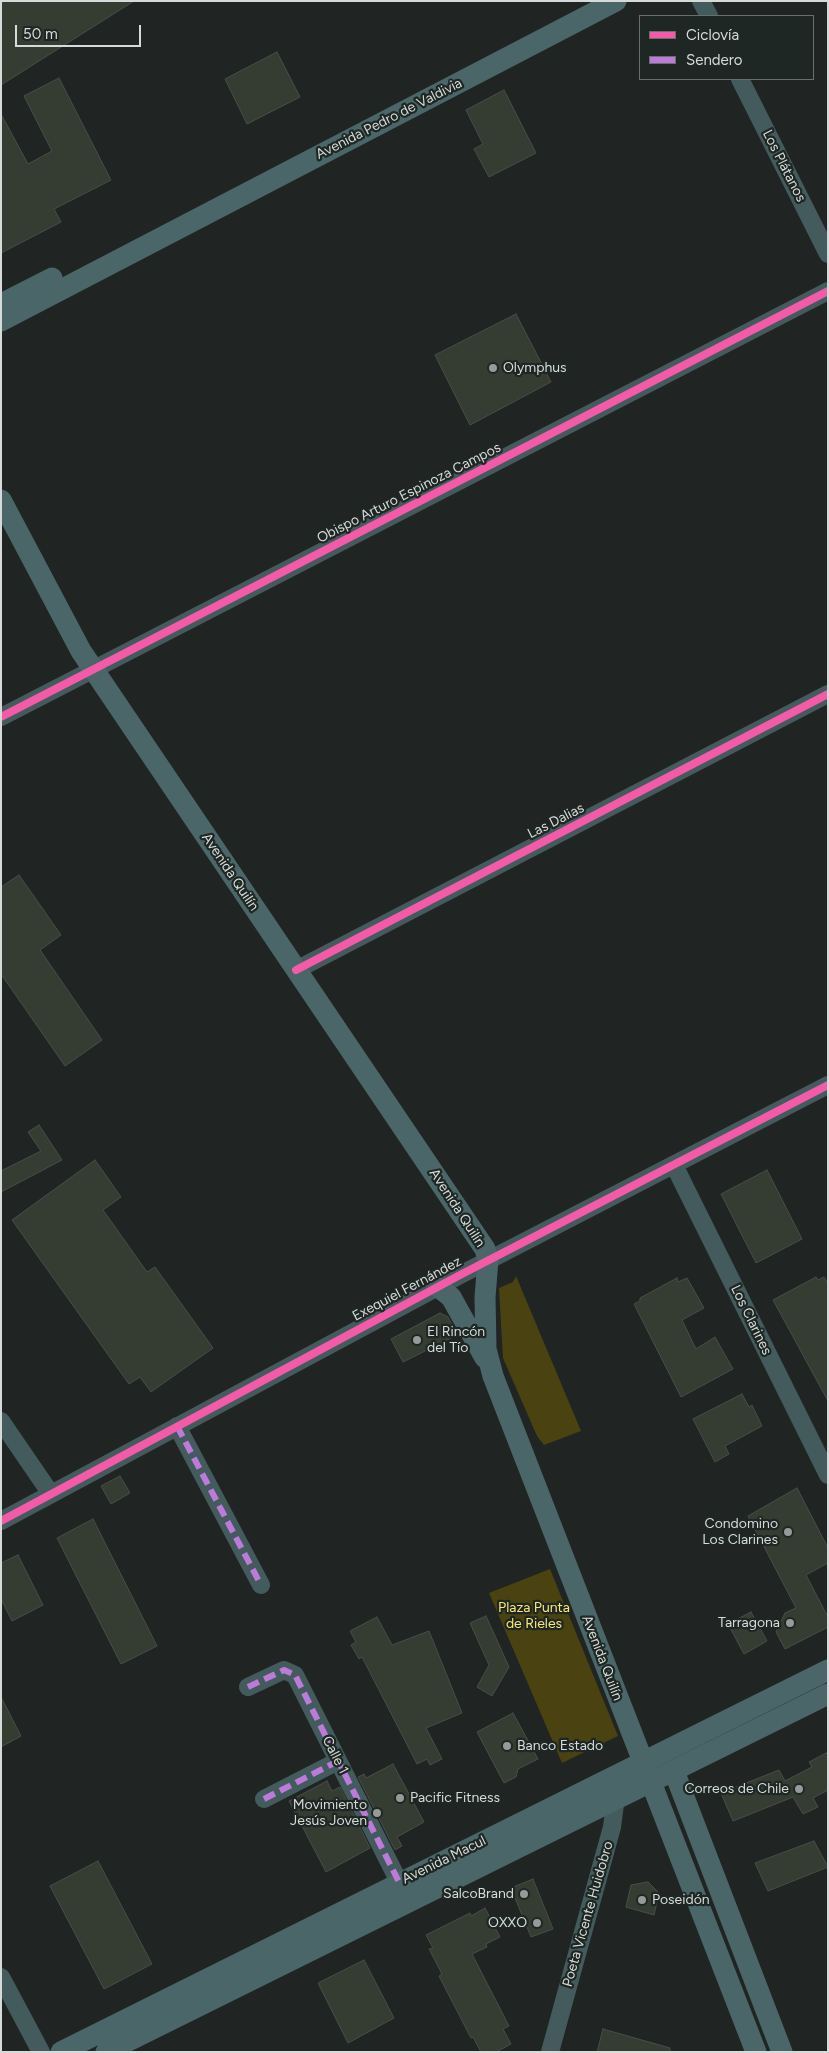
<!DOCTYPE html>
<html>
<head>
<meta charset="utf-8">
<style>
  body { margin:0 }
  #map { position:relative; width:829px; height:2053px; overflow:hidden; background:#202523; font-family:Figtree,sans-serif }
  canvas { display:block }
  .frame { position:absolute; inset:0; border:2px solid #d6dbd9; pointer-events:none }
  .legend { position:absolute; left:639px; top:15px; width:175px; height:65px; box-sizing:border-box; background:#1e2723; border:1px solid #686f6c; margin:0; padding:6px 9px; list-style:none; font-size:15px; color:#d6dbd9 }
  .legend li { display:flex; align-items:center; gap:10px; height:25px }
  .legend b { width:25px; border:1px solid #686f6c }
  .scale { position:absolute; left:15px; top:25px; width:126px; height:22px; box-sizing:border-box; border:2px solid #d6dbd9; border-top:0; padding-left:6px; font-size:15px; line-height:18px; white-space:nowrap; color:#d6dbd9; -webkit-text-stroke:4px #1e2723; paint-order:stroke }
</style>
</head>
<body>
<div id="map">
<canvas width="829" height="2053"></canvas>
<div class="frame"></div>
<ul class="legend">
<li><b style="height:6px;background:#f35aa7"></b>Ciclovía</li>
<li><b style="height:6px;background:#bd7bd9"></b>Sendero</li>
</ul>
<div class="scale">50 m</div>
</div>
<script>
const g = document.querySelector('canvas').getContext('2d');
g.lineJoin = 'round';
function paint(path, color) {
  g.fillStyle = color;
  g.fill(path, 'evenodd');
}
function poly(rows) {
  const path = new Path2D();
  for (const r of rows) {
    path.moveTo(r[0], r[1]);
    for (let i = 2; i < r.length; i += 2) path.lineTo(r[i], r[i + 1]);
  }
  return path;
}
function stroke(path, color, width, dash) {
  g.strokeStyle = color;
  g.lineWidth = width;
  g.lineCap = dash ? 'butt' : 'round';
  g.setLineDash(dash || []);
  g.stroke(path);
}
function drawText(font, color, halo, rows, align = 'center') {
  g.font = font + ' Figtree,sans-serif';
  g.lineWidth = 4.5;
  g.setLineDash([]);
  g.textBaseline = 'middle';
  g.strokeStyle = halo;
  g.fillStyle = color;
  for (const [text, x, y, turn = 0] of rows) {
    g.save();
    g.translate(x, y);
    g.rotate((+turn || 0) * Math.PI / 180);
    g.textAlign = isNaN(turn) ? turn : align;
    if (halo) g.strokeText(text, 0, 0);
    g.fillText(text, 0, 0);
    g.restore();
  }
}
paint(poly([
  [516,1276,581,1431,544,1445,537,1436,503,1358,499,1288,513,1282],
  [550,1569,618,1736,562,1763,489,1593]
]), '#4a4211');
const building = poly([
  [1,1,134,1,1,85,1,1],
  [277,52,300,97,247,124,225,79,277,52],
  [59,78,111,180,54,209,61,222,1,253,1,114,28,164,52,151,24,96,59,78],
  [504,90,536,153,489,177,474,149,483,144,466,110,504,90],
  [516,314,551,382,470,425,435,355,516,314],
  [19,875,61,935,40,950,102,1040,65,1066,1,974,1,887,19,875],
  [39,1125,62,1160,1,1192,1,1171,41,1151,28,1132,39,1125],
  [95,1160,121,1197,103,1210,147,1272,155,1267,213,1348,151,1392,140,1377,129,1384,12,1220,95,1160],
  [767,1170,802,1239,756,1263,721,1194,767,1170],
  [816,1277,818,1280,824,1277,828,1284,828,1401,773,1300,816,1277],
  [677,1278,678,1282,687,1278,704,1308,682,1320,696,1349,715,1337,733,1369,681,1397,634,1304,640,1301,640,1298,677,1278],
  [440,1313,448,1317,457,1335,403,1362,391,1339,440,1313],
  [742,1394,749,1407,752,1405,762,1426,725,1446,729,1454,715,1462,693,1419,742,1394],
  [120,1476,130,1493,111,1504,101,1486,120,1476],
  [797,1488,828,1548,828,1563,806,1575,828,1617,828,1627,785,1649,776,1632,785,1613,796,1608,748,1516,797,1488],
  [93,1519,157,1646,121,1664,57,1538,93,1519],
  [18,1555,43,1605,12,1621,1,1599,1,1563,18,1555],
  [751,1612,767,1641,744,1654,728,1624,751,1612],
  [486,1616,509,1667,492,1696,477,1687,489,1665,470,1623,486,1616],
  [377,1617,392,1645,429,1631,462,1713,426,1728,442,1759,430,1765,427,1759,417,1764,362,1657,359,1659,351,1645,356,1642,350,1631,377,1617],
  [1,1697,21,1736,1,1747,1,1697],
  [513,1713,538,1759,518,1769,516,1777,504,1783,477,1732,513,1713],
  [828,1752,828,1790,813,1798,818,1807,803,1814,793,1797,733,1821,721,1793,779,1770,785,1781,812,1767,809,1762,828,1752],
  [393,1764,424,1822,397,1837,402,1846,395,1850,358,1777,364,1774,366,1778,393,1764],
  [327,1781,332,1791,340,1787,370,1848,326,1872,289,1801,327,1781],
  [814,1841,828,1867,768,1891,755,1863,814,1841],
  [98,1861,152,1964,104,1989,50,1886,98,1861],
  [533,1879,553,1929,531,1937,511,1888,533,1879],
  [648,1882,659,1893,654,1915,626,1907,631,1885,648,1882],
  [485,1908,500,1937,486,1944,487,1947,472,1954,509,2026,503,2029,511,2044,496,2052,481,2052,473,2037,471,2038,439,1976,442,1974,429,1949,433,1948,426,1935,470,1913,471,1916,485,1908],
  [364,1960,394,2018,348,2043,318,1983,364,1960],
  [603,2029,670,2048,670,2052,597,2052,603,2029]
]);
paint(building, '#353c32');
stroke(building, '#4a4d4b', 1);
stroke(poly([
  [701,1,709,16],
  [740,79,828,254],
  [1,717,828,291],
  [296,970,828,694],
  [674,1165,828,1475],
  [1,1421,51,1494],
  [177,1426,261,1585],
  [1,1521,460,1275,828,1085],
  [248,1687,284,1670,295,1675,399,1882],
  [264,1799,338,1761],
  [1,1977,41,2052],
  [550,2052,612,1827,617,1789]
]), '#435b5d', 18);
stroke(poly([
  [1,304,52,278],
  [1,321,616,1],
  [1,500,81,651,485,1249,488,1260,485,1297,486,1349,493,1376,756,2052],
  [438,1287,451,1297,485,1358],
  [674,1771,782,2052],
  [61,2052,828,1670],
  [106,2052,828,1694]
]), '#4b6669', 21);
stroke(poly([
  [177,1426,261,1585],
  [248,1687,284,1670,295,1675,399,1882],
  [264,1799,338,1761]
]), '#bd7bd9', 6, [12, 6]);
stroke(poly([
  [1,717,828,291],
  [296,970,828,694],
  [1,1521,460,1275,828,1085]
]), '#f35aa7', 8);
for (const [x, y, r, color] of [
  [493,368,5,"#969b99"],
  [417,1340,5,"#969b99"],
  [788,1532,5,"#969b99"],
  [790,1623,5,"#969b99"],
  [507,1746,5,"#969b99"],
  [799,1789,5,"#969b99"],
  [400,1798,5,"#969b99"],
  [377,1813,5,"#969b99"],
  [524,1894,5,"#969b99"],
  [642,1900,5,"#969b99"],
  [537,1923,5,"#969b99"]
]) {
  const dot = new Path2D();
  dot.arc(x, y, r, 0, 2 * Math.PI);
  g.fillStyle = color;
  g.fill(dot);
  stroke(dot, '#1e2723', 2);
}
drawText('14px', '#d6dbd9', '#1e2723', [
  ["Avenida Pedro de Valdivia",389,119,-27],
  ["Los Plátanos",784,166,63],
  ["Obispo Arturo Espinoza Campos",409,493,-27],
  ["Las Dalias",556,821,-27],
  ["Avenida Quilín",230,872,56],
  ["Avenida Quilín",457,1208,57],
  ["Exequiel Fernández",407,1289,-28],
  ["Los Clarines",751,1320,64],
  ["Avenida Quilín",602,1658,69],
  ["Calle 1",335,1755,63],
  ["Avenida Macul",444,1860,-26],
  ["Poeta Vicente Huidobro",588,1914,-74]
]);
drawText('14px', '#d6dbd9', '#1e2723', [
  ["Olymphus",503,368,"left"],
  ["El Rincón",427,1332,"left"],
  ["del Tío",427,1348,"left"],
  ["Condomino",778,1524],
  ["Los Clarines",778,1540],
  ["Tarragona",780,1623],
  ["Banco Estado",517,1746,"left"],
  ["Correos de Chile",789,1789],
  ["Pacific Fitness",410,1798,"left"],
  ["Movimiento",367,1805],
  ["Jesús Joven",367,1821],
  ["SalcoBrand",514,1894],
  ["Poseidón",652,1900,"left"],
  ["OXXO",527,1923]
], 'right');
drawText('14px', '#fbe672', '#1e2723', [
  ["Plaza Punta",534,1608],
  ["de Rieles",534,1624]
]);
</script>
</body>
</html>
